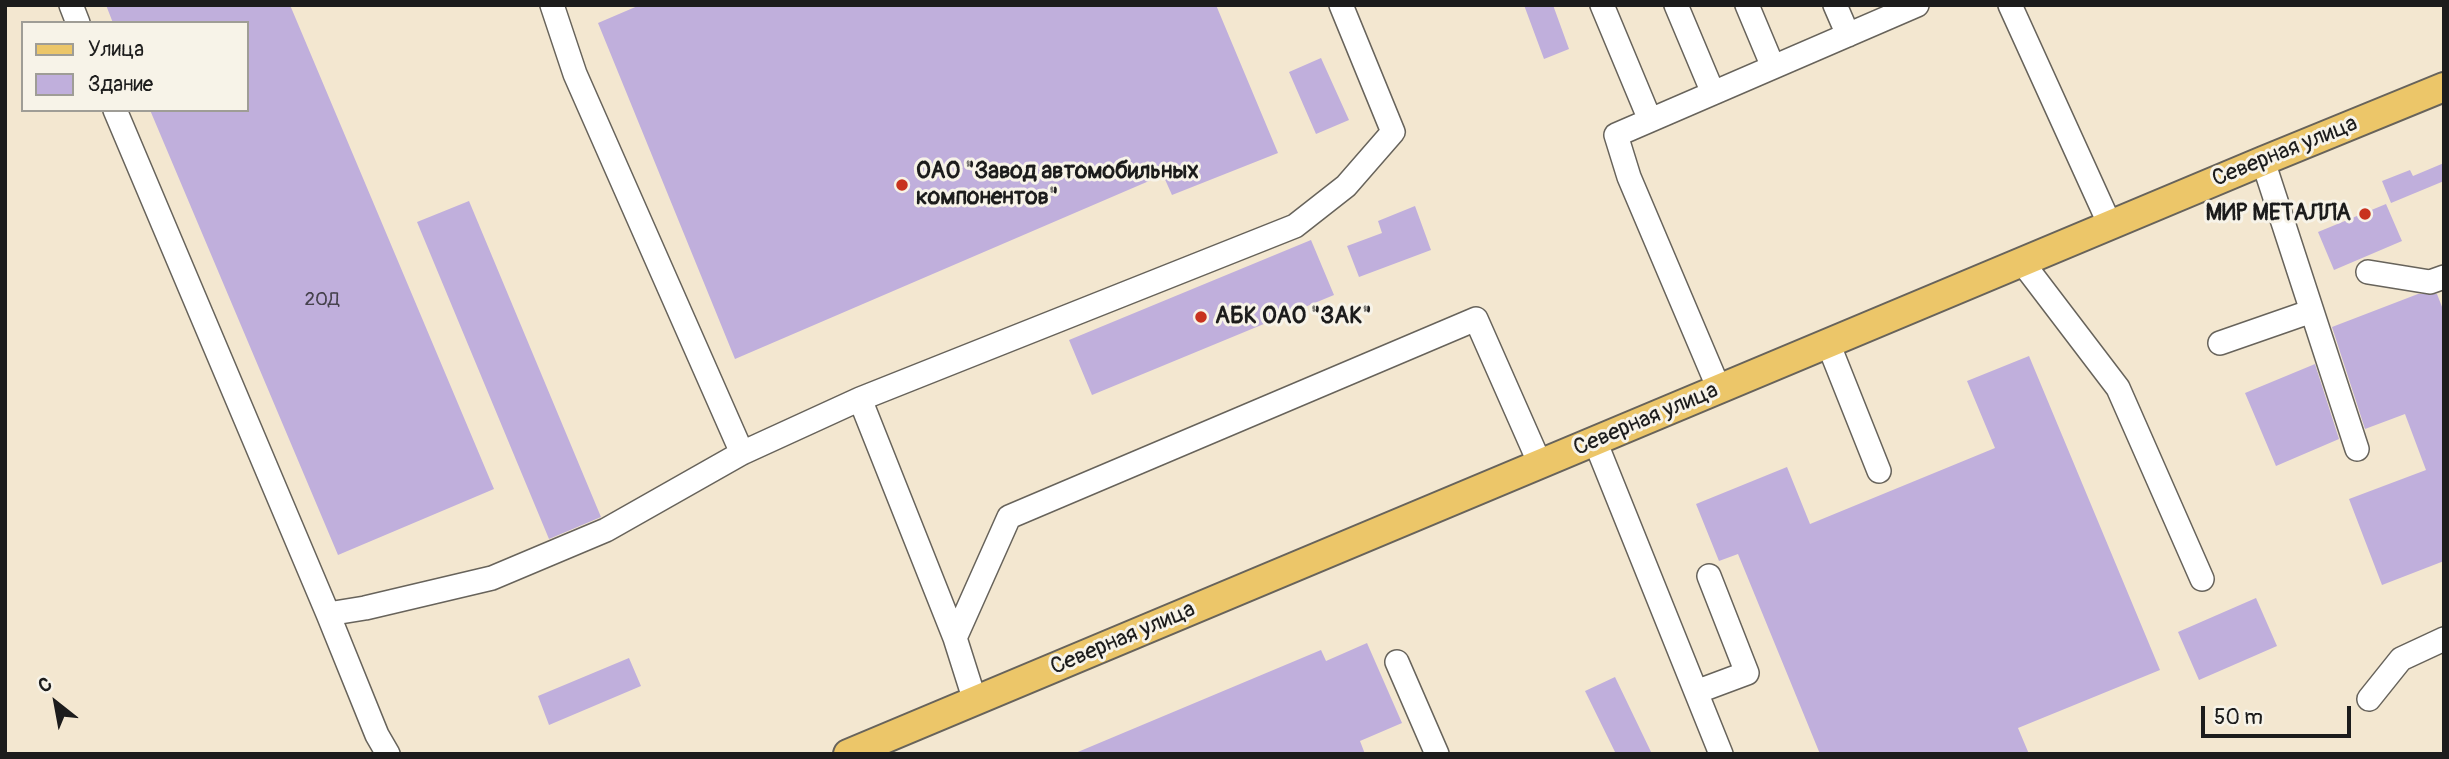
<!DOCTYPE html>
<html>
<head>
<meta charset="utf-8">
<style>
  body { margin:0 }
  #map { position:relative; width:2449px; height:759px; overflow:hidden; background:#f3e7d0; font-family:Pangolin,sans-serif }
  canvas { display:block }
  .frame { position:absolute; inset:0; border:7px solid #1c1c1c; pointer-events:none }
  .legend { position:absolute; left:21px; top:21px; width:228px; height:91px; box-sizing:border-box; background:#f7f3e8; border:2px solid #9f9d96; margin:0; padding:9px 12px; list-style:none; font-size:21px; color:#1c1c1c }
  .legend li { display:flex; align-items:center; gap:14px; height:35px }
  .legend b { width:35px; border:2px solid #9f9d96 }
  .north { position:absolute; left:21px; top:668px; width:70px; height:70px; -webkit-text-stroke:5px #f7f3e8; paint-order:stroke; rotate:329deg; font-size:19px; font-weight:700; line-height:28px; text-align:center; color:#1c1c1c }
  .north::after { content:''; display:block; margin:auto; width:24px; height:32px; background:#1c1c1c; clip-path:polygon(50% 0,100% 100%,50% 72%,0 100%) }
  .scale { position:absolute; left:2201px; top:706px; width:150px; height:32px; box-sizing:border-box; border:4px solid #1c1c1c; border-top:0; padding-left:9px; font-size:21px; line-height:24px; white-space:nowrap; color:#1c1c1c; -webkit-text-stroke:5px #f7f3e8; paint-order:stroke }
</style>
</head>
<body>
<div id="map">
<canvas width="2449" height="759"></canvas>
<div class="frame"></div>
<ul class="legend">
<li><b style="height:9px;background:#ecc669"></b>Улица</li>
<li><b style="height:19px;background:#c0afdc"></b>Здание</li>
</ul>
<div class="north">С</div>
<div class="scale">50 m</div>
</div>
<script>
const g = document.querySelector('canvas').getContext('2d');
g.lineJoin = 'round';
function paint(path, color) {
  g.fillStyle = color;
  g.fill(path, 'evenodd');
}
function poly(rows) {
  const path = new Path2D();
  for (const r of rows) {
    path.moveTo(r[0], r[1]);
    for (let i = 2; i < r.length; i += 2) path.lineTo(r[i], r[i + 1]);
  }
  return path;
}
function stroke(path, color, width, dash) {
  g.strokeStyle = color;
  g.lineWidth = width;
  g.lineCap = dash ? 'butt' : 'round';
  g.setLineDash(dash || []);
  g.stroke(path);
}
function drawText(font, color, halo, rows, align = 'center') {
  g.font = font + ' Pangolin,sans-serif';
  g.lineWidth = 6;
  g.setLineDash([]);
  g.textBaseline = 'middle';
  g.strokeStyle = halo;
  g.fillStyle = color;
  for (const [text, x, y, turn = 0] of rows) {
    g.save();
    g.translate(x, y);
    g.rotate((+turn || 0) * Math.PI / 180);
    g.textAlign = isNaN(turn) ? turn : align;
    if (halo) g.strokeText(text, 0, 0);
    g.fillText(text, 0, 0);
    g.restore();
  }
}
paint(poly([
  [106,5,290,5,494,489,338,555,150,110,247,110,247,23,113,23],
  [640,5,1216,5,1278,153,1172,195,1163,175,735,359,598,23],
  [1524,5,1553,5,1569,49,1544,59],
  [1321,58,1349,120,1316,134,1289,72],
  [2444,163,2444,181,2391,203,2382,181,2410,170,2413,176],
  [469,201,601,517,549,539,417,222],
  [2386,204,2402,241,2334,270,2318,232],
  [1415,206,1431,250,1359,277,1347,246,1382,233,1378,221],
  [1311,240,1334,295,1092,395,1069,340],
  [2418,294,2437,294,2444,312,2444,561,2382,585,2349,499,2426,470,2405,414,2365,429,2332,327],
  [2029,356,2160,670,2018,728,2029,754,1820,754,1738,554,1719,561,1696,504,1787,467,1810,524,1995,448,1967,381],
  [2315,364,2339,439,2276,466,2245,393],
  [2256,598,2277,646,2199,680,2178,632],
  [1367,643,1402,723,1360,741,1365,754,1073,754,1321,650,1326,661],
  [629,658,641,686,549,725,538,696],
  [1615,677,1652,754,1616,754,1585,691]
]), '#c0afdc');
const minor = poly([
  [71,5,78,23],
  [552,5,575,74,742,453],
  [1602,5,1650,120],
  [1676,5,1713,93],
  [1747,5,1773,67],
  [1835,5,1848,35],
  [2010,5,2110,225],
  [115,110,328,614,377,735,388,754],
  [2263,161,2357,449],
  [2022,262,2118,388,2202,579],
  [2368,272,2430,282,2444,277],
  [1828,343,1879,471],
  [2220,343,2312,311],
  [1719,389,1629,177,1616,135,1917,5],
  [860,399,955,638,975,701],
  [1595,441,1721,754],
  [328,614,365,608,492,578,606,530,742,453,860,399,1295,226,1346,186,1393,132,1341,5],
  [955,638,1009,517,1476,319,1540,464],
  [1397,662,1437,754],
  [1696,692,1747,673,1709,576],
  [2369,699,2401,659,2444,639]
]);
const major = poly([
  [848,754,2263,161,2444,87]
]);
stroke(minor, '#67635b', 26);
stroke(major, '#67635b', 32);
stroke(minor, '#fff', 23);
stroke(major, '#ecc669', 28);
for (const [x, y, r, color] of [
  [902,185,7,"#c8321e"],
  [2365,214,7,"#c8321e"],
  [1201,317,7,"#c8321e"]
]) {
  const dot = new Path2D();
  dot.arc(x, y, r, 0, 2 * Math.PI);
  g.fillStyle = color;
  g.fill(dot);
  stroke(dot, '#f7f3e8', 2.5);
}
drawText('19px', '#45414c', null, [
  ["20Д",322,300]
]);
drawText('23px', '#1c1c1c', '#f7f3e8', [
  ["Северная улица",2285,152,-22],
  ["Северная улица",1646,420,-23],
  ["Северная улица",1123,639,-23]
]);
drawText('bold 23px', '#1c1c1c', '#f7f3e8', [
  ["ОАО \"Завод автомобильных",916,172],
  ["компонентов\"",916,198],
  ["МИР МЕТАЛЛА",2351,214,"right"],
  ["АБК ОАО \"ЗАК\"",1215,317]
], 'left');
</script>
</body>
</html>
